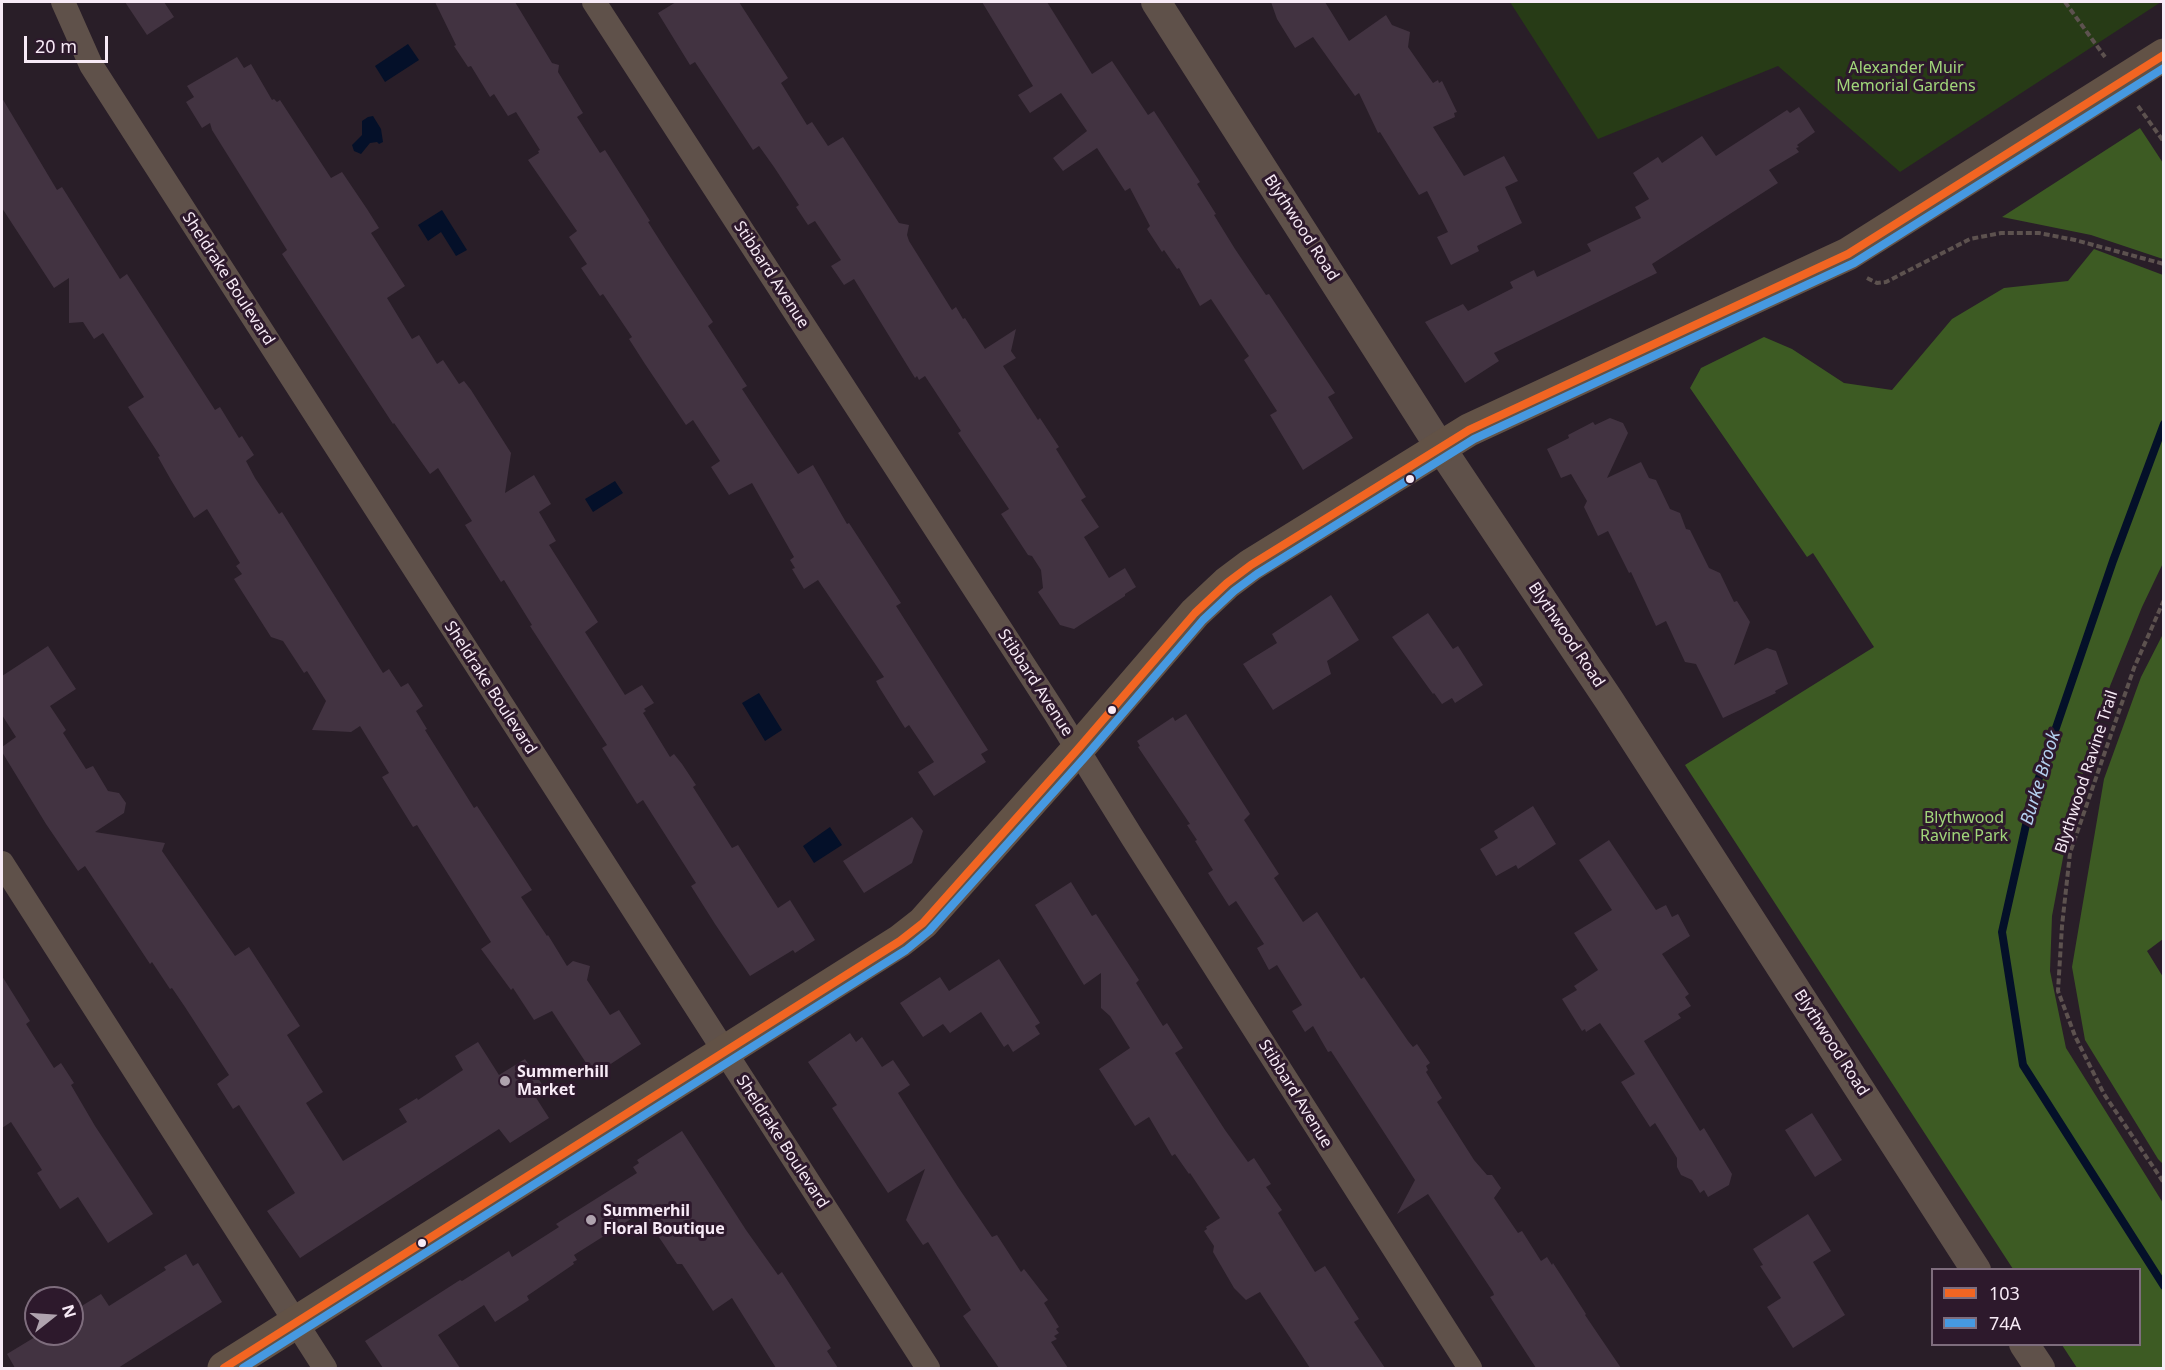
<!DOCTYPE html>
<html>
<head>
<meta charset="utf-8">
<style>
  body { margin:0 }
  #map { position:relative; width:2165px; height:1370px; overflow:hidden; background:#291e28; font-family:"Noto Sans",sans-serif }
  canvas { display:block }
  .frame { position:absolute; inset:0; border:3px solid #f7eaf6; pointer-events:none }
  .legend { position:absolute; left:1931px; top:1268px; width:210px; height:78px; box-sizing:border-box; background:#2d192c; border:2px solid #7e6d7d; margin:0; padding:8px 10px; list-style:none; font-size:18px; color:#f7eaf6 }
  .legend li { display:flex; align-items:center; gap:12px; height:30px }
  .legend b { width:30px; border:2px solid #7e6d7d }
  .north { position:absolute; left:24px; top:1286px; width:60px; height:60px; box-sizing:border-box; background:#2d192c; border:2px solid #7e6d7d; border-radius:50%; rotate:73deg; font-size:16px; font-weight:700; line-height:24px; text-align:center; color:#f7eaf6 }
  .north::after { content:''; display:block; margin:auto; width:21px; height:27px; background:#afa3ae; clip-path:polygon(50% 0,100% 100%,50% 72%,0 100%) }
  .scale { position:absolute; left:24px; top:36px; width:84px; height:27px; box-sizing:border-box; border:3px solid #f7eaf6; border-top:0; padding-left:8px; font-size:18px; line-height:21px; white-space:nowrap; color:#f7eaf6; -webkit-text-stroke:4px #2d192c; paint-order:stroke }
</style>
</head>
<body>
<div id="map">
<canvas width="2165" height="1370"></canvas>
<div class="frame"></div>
<ul class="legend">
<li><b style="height:8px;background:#f26522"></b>103</li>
<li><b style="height:8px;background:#4699e1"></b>74A</li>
</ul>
<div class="north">N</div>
<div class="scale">20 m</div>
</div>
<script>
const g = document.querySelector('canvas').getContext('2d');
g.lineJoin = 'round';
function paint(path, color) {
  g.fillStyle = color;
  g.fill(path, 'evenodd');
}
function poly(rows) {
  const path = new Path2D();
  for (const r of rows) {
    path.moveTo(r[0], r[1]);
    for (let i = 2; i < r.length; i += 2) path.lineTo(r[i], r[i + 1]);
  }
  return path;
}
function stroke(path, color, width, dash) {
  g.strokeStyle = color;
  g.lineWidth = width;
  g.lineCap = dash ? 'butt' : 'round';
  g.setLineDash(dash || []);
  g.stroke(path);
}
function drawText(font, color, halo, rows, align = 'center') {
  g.font = font + ' "Noto Sans",sans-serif';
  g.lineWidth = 6;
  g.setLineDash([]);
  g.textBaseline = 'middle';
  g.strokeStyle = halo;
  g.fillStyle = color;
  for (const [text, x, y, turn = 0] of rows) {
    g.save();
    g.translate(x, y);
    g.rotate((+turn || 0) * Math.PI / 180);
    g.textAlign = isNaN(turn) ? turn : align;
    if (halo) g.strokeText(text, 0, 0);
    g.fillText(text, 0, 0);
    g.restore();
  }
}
paint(poly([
  [1510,2,2161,2,1900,172,1778,66,1598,139]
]), '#273b16');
paint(poly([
  [2140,128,2163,163,2163,259,2091,235,2002,217],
  [2094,249,2163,275,2163,563,2142,607,2110,686,2073,805,2052,916,2050,971,2066,1048,2163,1203,2163,1368,2077,1368,2062,1345,2140,1344,2140,1270,2013,1269,1685,765,1874,647,1813,553,1807,557,1690,388,1701,368,1764,337,1792,349,1844,383,1892,390,1952,319,2004,288,2068,281],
  [2163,634,2163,939,2147,951,2163,977,2163,1164,2158,1159,2085,1040,2072,967,2104,779,2141,677]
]), '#3d5b23');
paint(poly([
  [408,44,419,60,385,82,375,66],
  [373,116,381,129,383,142,379,144,377,142,370,143,361,154,354,151,352,145,362,135,362,121,368,117],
  [442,210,467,250,456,256,441,232,428,241,418,225],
  [615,481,623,493,593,512,585,499],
  [759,693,782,730,765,741,742,703],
  [830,827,842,845,814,863,803,846]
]), '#041029');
stroke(poly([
  [2164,424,2113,561,2032,798,2002,932,2023,1065,2164,1286]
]), '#041029', 8);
paint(poly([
  [125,2,164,2,174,17,147,35],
  [435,2,515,2,552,63,559,65,558,72,583,113,577,117,600,153,605,150,650,221,648,222,669,255,713,322,708,326,747,386,742,389,798,474,813,465,847,524,849,523,901,603,896,606,988,750,981,754,986,762,934,796,918,772,934,762,909,725,905,728,879,687,876,681,884,677,818,580,804,589,792,569,795,568,790,560,794,557,752,483,729,495,711,467,720,461,693,420,686,425,645,364,629,339,632,337,603,294,600,296,581,268,587,264,569,237,577,231,528,160,539,153,538,151,540,150,516,112,508,116,494,94,490,97,471,66,468,67,454,46,456,45],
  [676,2,739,2,788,78,781,83,807,125,812,122,828,146,843,137,899,223,909,225,907,235,909,241,952,310,956,307,963,319,965,318,985,349,1016,329,1011,351,1016,358,1003,366,1038,420,1040,418,1059,447,1056,449,1086,497,1081,500,1099,527,1084,537,1109,578,1125,568,1136,587,1125,594,1125,596,1074,629,1060,625,1038,592,1043,588,1041,570,1032,556,1028,555,1001,514,1009,509,958,433,961,431,925,376,919,380,917,376,915,378,854,279,844,285,831,266,841,260,815,221,808,225,796,207,799,205,774,167,759,146,753,150,695,62,690,65,658,13],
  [982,2,1047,2,1092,74,1112,61,1148,115,1154,111,1200,182,1197,184,1216,214,1214,215,1235,249,1266,295,1269,294,1335,393,1328,397,1353,438,1303,470,1270,415,1277,411,1244,360,1249,356,1211,299,1200,306,1179,268,1177,269,1164,250,1162,252,1147,229,1150,226,1130,188,1125,191,1097,148,1063,171,1053,158,1087,131,1061,93,1030,113,1018,95,1033,86],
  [1271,2,1325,2,1349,41,1386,15,1392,25,1410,32,1408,47,1433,83,1438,80,1439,83,1442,81,1457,112,1454,113,1455,117,1433,127,1464,176,1504,156,1518,181,1505,187,1522,223,1477,246,1479,251,1451,265,1437,237,1448,232,1427,191,1419,195,1380,132,1378,133,1359,93,1355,96,1313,37,1295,48,1277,19],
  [237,57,244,68,251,64,272,100,274,99,277,102,280,100,331,178,342,172,367,209,379,228,371,233,405,286,387,298,412,339,419,335,437,364,443,360,459,384,464,381,471,390,511,453,505,493,534,475,551,504,539,512,556,541,549,545,598,622,585,632,625,695,642,685,654,703,644,709,646,711,643,713,670,757,674,754,682,764,696,785,693,787,732,848,738,845,778,908,790,900,815,940,795,953,793,950,750,976,715,924,691,886,696,883,643,800,637,804,602,748,607,745,530,626,532,625,504,580,501,582,465,525,472,521,438,468,430,474,394,423,393,424,282,254,287,250,212,130,210,123,202,128,186,102,194,97,187,86],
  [2,98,57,190,62,187,120,279,127,274,215,410,220,407,239,438,242,436,254,455,246,461,255,478,279,514,282,512,383,673,389,669,401,687,408,683,423,706,416,711,427,729,425,730,474,808,477,806,532,890,521,897,547,936,548,935,567,966,573,961,590,966,587,980,610,1015,619,1010,641,1044,594,1075,552,1011,534,1020,513,988,511,990,481,949,491,942,417,825,413,827,382,777,389,773,360,726,351,732,312,730,326,701,307,671,304,673,283,641,271,637,234,579,242,574,236,566,240,563,207,509,194,518,171,480,158,457,160,456,128,407,144,397,103,333,94,339,83,322,69,323,69,278,54,288,2,208],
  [1799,107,1815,132,1797,145,1799,147,1796,148,1799,152,1769,170,1778,183,1652,264,1657,273,1494,353,1499,361,1465,383,1425,322,1463,304,1468,311,1513,288,1510,282,1534,270,1537,277,1591,251,1587,244,1641,218,1635,207,1649,199,1633,173,1658,157,1662,163,1702,136,1716,156,1787,110,1790,113],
  [1610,418,1623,423,1628,433,1607,478,1641,462,1649,478,1656,480,1670,509,1680,513,1686,529,1690,530,1709,568,1720,573,1734,602,1737,601,1750,622,1734,665,1767,648,1776,651,1788,684,1775,691,1776,693,1723,718,1696,664,1685,662,1666,621,1656,626,1631,572,1629,573,1608,531,1598,536,1584,507,1587,501,1571,474,1561,478,1547,449,1569,438,1568,435,1593,422,1595,425],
  [1331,595,1359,640,1327,661,1331,674,1273,710,1243,664,1277,643,1272,634],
  [1428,613,1453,649,1458,646,1483,685,1455,703,1452,698,1442,704,1434,693,1433,694,1392,637],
  [48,646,76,689,50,706,66,730,63,733,86,769,93,766,108,791,119,793,126,803,124,813,95,832,165,843,162,851,235,956,249,947,300,1026,287,1035,323,1092,306,1103,343,1161,407,1122,399,1109,417,1098,418,1100,463,1070,455,1056,478,1042,499,1075,525,1059,544,1087,533,1093,549,1118,510,1143,499,1129,300,1258,267,1211,295,1193,239,1105,233,1109,217,1084,229,1075,185,1007,172,988,170,989,152,962,150,964,85,866,78,871,46,824,2,752,2,747,16,737,2,715,2,676],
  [1186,714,1250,814,1244,820,1279,874,1274,878,1303,922,1317,912,1361,979,1364,977,1408,1041,1413,1047,1417,1044,1430,1063,1426,1066,1428,1070,1426,1072,1442,1098,1437,1102,1474,1160,1487,1175,1492,1175,1501,1188,1494,1198,1518,1233,1522,1231,1541,1261,1547,1257,1552,1265,1553,1263,1586,1314,1585,1315,1621,1368,1536,1368,1490,1297,1494,1295,1493,1292,1428,1194,1397,1214,1415,1180,1331,1051,1328,1052,1313,1026,1305,1032,1292,1011,1302,1005,1277,965,1269,970,1257,948,1264,944,1236,901,1229,906,1208,873,1213,870,1195,841,1197,840,1187,825,1190,824,1138,747,1140,746,1137,741,1173,717,1175,721],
  [1533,806,1556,844,1518,869,1516,865,1496,876,1480,849,1498,838,1494,831],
  [912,817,923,831,912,863,864,893,843,861],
  [1609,840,1656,910,1666,905,1672,917,1678,914,1690,936,1662,954,1689,994,1685,997,1691,1006,1678,1014,1681,1018,1644,1041,1700,1131,1704,1128,1732,1174,1729,1185,1708,1197,1704,1190,1700,1193,1692,1180,1681,1175,1677,1167,1677,1158,1655,1123,1650,1127,1621,1082,1635,1074,1600,1023,1586,1032,1585,1029,1582,1031,1562,999,1577,990,1574,986,1598,970,1574,933,1612,910,1579,860],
  [1071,882,1092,916,1096,914,1139,980,1136,983,1163,1026,1167,1023,1183,1048,1175,1053,1225,1130,1248,1162,1254,1158,1271,1184,1266,1187,1282,1210,1278,1213,1315,1272,1325,1266,1359,1319,1354,1322,1385,1368,1310,1368,1260,1292,1246,1300,1234,1288,1213,1252,1214,1246,1204,1231,1207,1229,1206,1227,1220,1218,1190,1173,1189,1174,1175,1154,1172,1156,1149,1117,1135,1126,1099,1069,1130,1048,1110,1016,1101,1008,1101,973,1084,985,1035,905],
  [999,959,1040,1023,1035,1026,1040,1034,1013,1052,1008,1044,1004,1047,981,1012,950,1033,943,1024,923,1037,900,1003,940,977,949,991],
  [2,976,30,1021,26,1024,54,1068,61,1063,74,1083,71,1085,95,1126,153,1214,108,1243,78,1197,60,1209,37,1173,42,1170,11,1122,2,1128],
  [850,1033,856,1042,862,1037,882,1067,893,1060,910,1085,898,1093,958,1187,992,1237,997,1235,1021,1272,1024,1269,1048,1300,1044,1303,1059,1327,1056,1329,1059,1333,1054,1336,1057,1339,1051,1342,1068,1368,999,1368,963,1316,971,1310,928,1242,923,1245,906,1220,925,1169,888,1193,832,1108,837,1105,808,1062],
  [1812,1113,1842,1160,1815,1177,1785,1130],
  [682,1131,746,1230,778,1275,782,1272,831,1348,827,1351,838,1368,776,1368,732,1298,713,1311,682,1264,677,1264,642,1212,574,1255,577,1260,573,1262,574,1264,527,1296,529,1300,495,1322,484,1305,438,1335,460,1368,383,1368,365,1341,460,1280,462,1281,509,1251,512,1257,559,1227,556,1224,637,1173,633,1167,639,1163,637,1160],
  [1808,1214,1831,1251,1813,1262,1845,1315,1793,1348,1767,1307,1781,1298,1760,1266,1763,1265,1753,1249],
  [186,1254,193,1266,198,1263,222,1302,118,1368,15,1368,7,1354,40,1334,72,1334,72,1312,101,1294,109,1306,166,1270,164,1267]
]), '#423341');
stroke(poly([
  [2065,2,2105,57],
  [2138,106,2164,142],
  [1867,278,1877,283,1886,282,1970,239,2001,233,2039,233,2075,240,2164,264],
  [2164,600,2134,668,2070,853,2062,926,2058,991,2075,1036,2104,1094,2164,1183]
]), '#5d524f', 4, [6, 3]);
stroke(poly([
  [63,2,91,65,928,1368],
  [594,2,1055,713,1132,837,1470,1368],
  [2,863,325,1368]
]), '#5f514a', 24);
stroke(poly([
  [1156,2,1440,447,1609,700,1976,1270],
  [2024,1344,2040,1368]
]), '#5f514a', 30);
stroke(poly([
  [224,1368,900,941,923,923,1078,749,1195,613,1227,583,1251,565,1469,430,1848,254,2164,55]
]), '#625246', 33);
stroke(poly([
  [224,1368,900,941,923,923,1078,749,1195,613,1227,583,1251,565,1469,430,1848,254,2164,55]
]), '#f26522', 8);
stroke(poly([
  [243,1368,906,950,929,931,1086,756,1203,620,1234,591,1257,574,1474,439,1854,263,2164,68]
]), '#4699e1', 8);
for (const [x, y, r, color] of [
  [1410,479,5,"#f7eaf6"],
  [1112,710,5,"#f7eaf6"],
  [505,1081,6,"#afa3ae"],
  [591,1220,6,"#afa3ae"],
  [422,1243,5,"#f7eaf6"]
]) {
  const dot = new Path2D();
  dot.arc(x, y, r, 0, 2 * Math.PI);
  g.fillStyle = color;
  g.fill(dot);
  stroke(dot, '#2d192c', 2);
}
drawText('16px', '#a1d67a', '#2d192c', [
  ["Alexander Muir",1906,68],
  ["Memorial Gardens",1906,86],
  ["Blythwood",1964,818],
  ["Ravine Park",1964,836]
]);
drawText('16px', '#f7eaf6', '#2d192c', [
  ["Blythwood Road",1301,228,57],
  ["Stibbard Avenue",771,275,57],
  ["Sheldrake Boulevard",228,279,57],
  ["Blythwood Road",1566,635,56],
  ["Stibbard Avenue",1035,683,57],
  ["Sheldrake Boulevard",490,688,57],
  ["Blythwood Ravine Trail",2087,772,-72],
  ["Blythwood Road",1831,1043,57],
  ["Stibbard Avenue",1295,1094,58],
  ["Sheldrake Boulevard",782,1142,57]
]);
drawText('bold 16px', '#f7eaf6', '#2d192c', [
  ["Summerhill",517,1072],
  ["Market",517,1090],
  ["Summerhil",603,1211],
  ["Floral Boutique",603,1229]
], 'left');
drawText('italic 18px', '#b3cfee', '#2d192c', [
  ["Burke Brook",2041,778,-73]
]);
</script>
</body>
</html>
